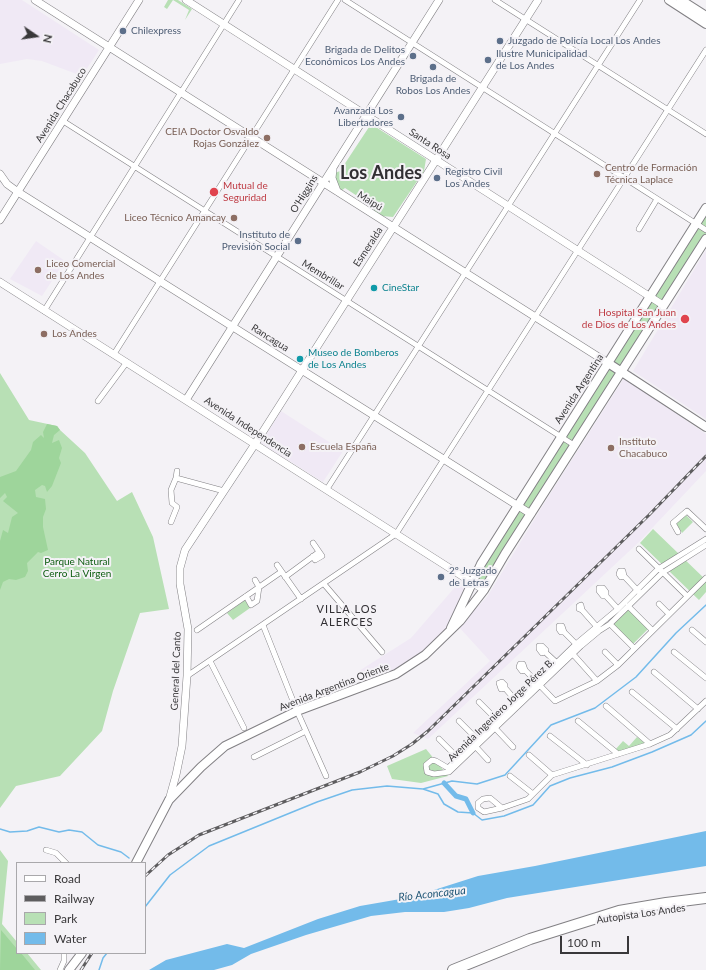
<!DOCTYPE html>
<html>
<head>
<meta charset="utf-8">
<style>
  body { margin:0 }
  #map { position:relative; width:706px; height:970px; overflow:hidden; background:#f4f2f6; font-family:Lato,sans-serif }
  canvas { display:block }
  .legend { position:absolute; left:16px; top:862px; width:130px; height:92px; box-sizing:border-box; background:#f4f2f6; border:1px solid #a9a8ab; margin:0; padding:5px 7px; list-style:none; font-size:12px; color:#39383a }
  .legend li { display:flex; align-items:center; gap:8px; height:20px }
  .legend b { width:20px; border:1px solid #a9a8ab }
  .north { position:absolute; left:16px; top:16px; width:40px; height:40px; -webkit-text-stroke:3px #f4f2f6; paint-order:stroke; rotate:103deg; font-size:11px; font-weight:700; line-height:16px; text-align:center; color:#39383a }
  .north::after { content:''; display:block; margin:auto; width:14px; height:18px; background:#39383a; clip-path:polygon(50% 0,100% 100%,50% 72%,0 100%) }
  .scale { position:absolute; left:560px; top:936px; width:69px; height:18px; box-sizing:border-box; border:2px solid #39383a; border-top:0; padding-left:5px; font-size:12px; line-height:14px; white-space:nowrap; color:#39383a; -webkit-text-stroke:3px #f4f2f6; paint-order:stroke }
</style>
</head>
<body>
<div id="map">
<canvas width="706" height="970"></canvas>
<ul class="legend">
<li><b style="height:5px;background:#fff"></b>Road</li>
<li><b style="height:5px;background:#5e5d5f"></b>Railway</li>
<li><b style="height:11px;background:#b8e0b5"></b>Park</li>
<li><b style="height:11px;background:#73bbea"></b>Water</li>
</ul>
<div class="north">N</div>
<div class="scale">100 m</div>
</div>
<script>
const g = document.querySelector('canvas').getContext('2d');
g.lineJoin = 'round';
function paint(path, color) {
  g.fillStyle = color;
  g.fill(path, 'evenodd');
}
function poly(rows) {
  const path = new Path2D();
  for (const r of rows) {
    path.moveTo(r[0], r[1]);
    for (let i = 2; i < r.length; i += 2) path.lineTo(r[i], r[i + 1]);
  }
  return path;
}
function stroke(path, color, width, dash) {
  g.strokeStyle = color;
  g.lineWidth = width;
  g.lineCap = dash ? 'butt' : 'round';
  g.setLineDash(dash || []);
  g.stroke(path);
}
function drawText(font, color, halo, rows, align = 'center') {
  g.font = font + ' Lato,sans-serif';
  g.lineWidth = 4;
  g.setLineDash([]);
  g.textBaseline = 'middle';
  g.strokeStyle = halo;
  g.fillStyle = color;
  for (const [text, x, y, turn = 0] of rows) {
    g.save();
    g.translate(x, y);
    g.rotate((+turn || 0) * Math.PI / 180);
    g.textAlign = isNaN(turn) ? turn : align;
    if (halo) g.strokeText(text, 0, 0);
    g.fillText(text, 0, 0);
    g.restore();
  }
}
paint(poly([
  [0,0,22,0,99,50,82,76,42,61,27,59,0,64],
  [36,241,65,261,42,296,10,279],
  [706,250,706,419,633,371],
  [624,378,706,434,706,471,639,542,428,739,413,733,490,661,458,626,487,597,545,502],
  [281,411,343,451,323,482,261,443],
  [462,579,467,583,448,628,423,652,396,670,365,685,359,671,411,638]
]), '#f0e9f5');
paint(poly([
  [168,0,178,0,192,9,185,20,189,10,173,0,167,9,164,7],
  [371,124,426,159,424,171,393,217,382,216,374,212,374,207,345,188,341,191,337,187,335,173,340,171],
  [706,214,706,236,483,586,473,580],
  [0,373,29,420,57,426,60,430,85,453,117,501,132,492,153,537,169,609,140,613,113,691,102,731,60,776,16,786,0,808],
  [686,515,693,522,682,533,676,523],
  [653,529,706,580,706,592,699,600,640,543],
  [245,600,250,608,233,620,227,613],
  [629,609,648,629,633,644,613,625],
  [637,737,645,743,618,752,615,750,623,741,629,746],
  [426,749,448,776,421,783,392,779,387,766],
  [0,850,8,861,2,924,17,942,17,953,27,953,41,970,0,970]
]), '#b8e0b5');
paint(poly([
  [47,424,57,426,60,430,54,435,52,443,59,440,62,448,59,458,61,463,52,486,47,492,45,486,42,485,35,490,36,497,45,499,46,509,43,517,43,527,48,550,41,553,38,552,27,563,28,571,25,577,16,580,9,579,3,582,0,590,0,541,3,530,8,533,12,517,18,513,3,501,7,497,5,493,0,498,0,477,16,471,31,450,33,442,41,435,44,438,43,432],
  [1,930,17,949,17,953,21,953,35,970,0,970]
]), '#9ed59b');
paint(poly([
  [706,831,706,866,507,898,469,908,444,912,405,912,371,916,306,935,251,954,232,965,214,970,149,970,166,960,227,944,244,948,318,919,360,906,412,897,478,876,535,866]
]), '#73bbea');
stroke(poly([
  [423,789,438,794,444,804,458,812,473,813,482,820,504,816,533,805,550,786,570,778,612,767,652,752,691,735,706,721],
  [0,829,10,832,27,831,39,827,59,832,69,830,82,832,98,845,121,852,129,858],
  [145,907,170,875,209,846,317,802,352,790,387,786,423,789,452,781,477,784,505,775,551,725,595,708,636,677,676,633,706,605],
  [99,970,103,958,107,953]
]), '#73bbea', 1.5);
stroke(poly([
  [444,783,456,796,466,799,473,813]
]), '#73bbea', 5);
const street = poly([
  [345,0,706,230],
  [495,0,706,134],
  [63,121,574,445],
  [639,229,657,199],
  [44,311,239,0],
  [114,354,338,0],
  [98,401,127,362],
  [176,478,177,471],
  [327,489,640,0],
  [171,522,177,507,172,503,171,490,176,478,224,491],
  [678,532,673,523,687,511,706,529],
  [706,539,658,569,618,609,576,644,448,768,436,761,432,760,426,765,427,772,434,774,449,772,581,646,599,631,610,624,662,573,706,545],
  [639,549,687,596],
  [313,556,315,560,322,556,313,543],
  [277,565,301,599],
  [624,576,621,577,619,574,620,571,623,571,624,576,639,592],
  [285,577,319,552],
  [324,584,382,652],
  [246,596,251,605,257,601,259,587,255,580],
  [606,596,603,596,599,591,599,588,603,588,606,592,606,596,618,609],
  [659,604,669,614],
  [628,606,652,630],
  [582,610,579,609,579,606,581,605,582,610,598,628],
  [610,624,634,648],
  [263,625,297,711,326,776],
  [197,630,281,572],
  [692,630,706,642],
  [564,632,561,632,559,629,559,626,562,626,564,632,576,644],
  [545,652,542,653,539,649,539,646,542,646,546,650,545,652,557,663],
  [571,652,597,681],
  [605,652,618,665],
  [674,652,706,678],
  [210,661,244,728],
  [525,670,522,671,519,667,520,664,523,664,525,670,555,701,597,681,618,665,706,578],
  [654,672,698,709],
  [187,676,396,534,706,50],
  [505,688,501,689,499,683,502,682,505,685,505,688,517,702],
  [632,692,677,729],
  [479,702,498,721,495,728,513,747],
  [606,706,650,744],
  [459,721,478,740],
  [578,721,618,754],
  [550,736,587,765],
  [439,739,460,760],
  [476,747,488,760],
  [529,755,552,775],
  [254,757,306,731],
  [510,776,533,794],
  [502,808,490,798,483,799,478,803,478,808,484,812,502,808,528,799,552,775,650,744,670,735,706,701],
  [46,850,56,853,66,863],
  [60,970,64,961,64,953]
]);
const secondary = poly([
  [35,0,608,363],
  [186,0,663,305],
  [333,169,332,178,337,191],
  [0,174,7,184,18,192,531,514],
  [0,220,139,0],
  [0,282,484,590],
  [186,400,439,0],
  [169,800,176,775,182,746,187,676,188,629,180,584,180,568,185,550,255,444,538,0]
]);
const primary = poly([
  [669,0,706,24],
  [681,0,706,16],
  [608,363,706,427],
  [451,628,481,564,706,208],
  [136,863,169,800,201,767,225,746,297,711,396,674,425,655,460,621,484,590,505,554,706,239],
  [69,970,82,953]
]);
const highway = poly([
  [453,970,530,939,619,911,666,903,706,898]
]);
stroke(street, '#828084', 6);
stroke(secondary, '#828084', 8);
stroke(primary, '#828084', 10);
stroke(highway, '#828084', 12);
stroke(street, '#fff', 5);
stroke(secondary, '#fff', 7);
stroke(primary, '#fff', 8);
stroke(highway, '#fff', 10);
const rail = poly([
  [145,876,168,855,199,835,360,772,393,756,412,744,428,731,649,515,706,456],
  [81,970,92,953]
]);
stroke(rail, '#5e5d5f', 3);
stroke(rail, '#f4f2f6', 1.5, [4.5]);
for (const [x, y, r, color] of [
  [123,31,4,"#5c6f8a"],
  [500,41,4,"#5c6f8a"],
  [413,56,4,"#5c6f8a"],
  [488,60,4,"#5c6f8a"],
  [433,67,4,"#5c6f8a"],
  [401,117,4,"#5c6f8a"],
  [267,138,4,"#8d6e63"],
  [597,174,4,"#8d6e63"],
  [437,178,4,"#5c6f8a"],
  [214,192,5,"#e0444e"],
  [234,218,4,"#8d6e63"],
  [298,241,4,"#5c6f8a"],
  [38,270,4,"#8d6e63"],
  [374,288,4,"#0f9aa8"],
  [685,319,5,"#e0444e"],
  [44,334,4,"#8d6e63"],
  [300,359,4,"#0f9aa8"],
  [302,447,4,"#8d6e63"],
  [611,448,4,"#8d6e63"],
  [441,577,4,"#5c6f8a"]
]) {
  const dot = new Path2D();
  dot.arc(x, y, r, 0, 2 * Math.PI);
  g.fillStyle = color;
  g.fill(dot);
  stroke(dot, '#f4f2f6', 1.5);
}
drawText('10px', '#4e5e75', '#f4f2f6', [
  ["Chilexpress",131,31],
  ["Juzgado de Policía Local Los Andes",508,41],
  ["Brigada de Delitos",405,50,"right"],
  ["Económicos Los Andes",405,62,"right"],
  ["Ilustre Municipalidad",496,54],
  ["de Los Andes",496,66],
  ["Brigada de",433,79,"center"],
  ["Robos Los Andes",433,91,"center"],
  ["Avanzada Los",393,111,"right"],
  ["Libertadores",393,123,"right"],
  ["Registro Civil",445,172],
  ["Los Andes",445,184],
  ["Instituto de",290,235,"right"],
  ["Previsión Social",290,247,"right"],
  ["2º Juzgado",449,571],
  ["de Letras",449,583]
], 'left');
drawText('10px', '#39383a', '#f4f2f6', [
  ["Avenida Chacabuco",61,105,-58],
  ["Santa Rosa",430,144,33],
  ["O'Higgins",304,194,-58],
  ["Maipú",370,201,32],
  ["Esmeralda",368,247,-57],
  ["Membrillar",323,275,32],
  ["Rancagua",270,338,32],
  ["Avenida Argentina",579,389,-57],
  ["Avenida Independencia",248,427,33],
  ["General del Canto",176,671,-88],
  ["Avenida Argentina Oriente",334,687,-21],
  ["Avenida Ingeniero Jorge Pérez B.",501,710,-44],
  ["Autopista Los Andes",641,914,-8]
]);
drawText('10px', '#785e54', '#f4f2f6', [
  ["CEIA Doctor Osvaldo",259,132,"right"],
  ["Rojas González",259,144,"right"],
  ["Centro de Formación",605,168],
  ["Técnica Laplace",605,180],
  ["Liceo Técnico Amancay",226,218,"right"],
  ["Liceo Comercial",46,264],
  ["de Los Andes",46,276],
  ["Los Andes",52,334],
  ["Instituto",619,442],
  ["Chacabuco",619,454],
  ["Escuela España",310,447]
], 'left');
drawText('10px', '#be3a42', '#f4f2f6', [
  ["Mutual de",223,186],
  ["Seguridad",223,198],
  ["Hospital San Juan",676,313,"right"],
  ["de Dios de Los Andes",676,325,"right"]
], 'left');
drawText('10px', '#0d838f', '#f4f2f6', [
  ["CineStar",382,288],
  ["Museo de Bomberos",308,353],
  ["de Los Andes",308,365]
], 'left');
drawText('10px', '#0d5c10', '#f4f2f6', [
  ["Parque Natural",77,562],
  ["Cerro La Virgen",77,574]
]);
g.letterSpacing = '1px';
drawText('11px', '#312f33', '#f4f2f6', [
  ["VILLA LOS",347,609],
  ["ALERCES",347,622]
]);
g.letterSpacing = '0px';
drawText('italic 11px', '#1f5676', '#f4f2f6', [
  ["Río Aconcagua",432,894,-6]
]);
drawText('bold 18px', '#312f33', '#f4f2f6', [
  ["Los Andes",381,173]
]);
</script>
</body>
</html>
